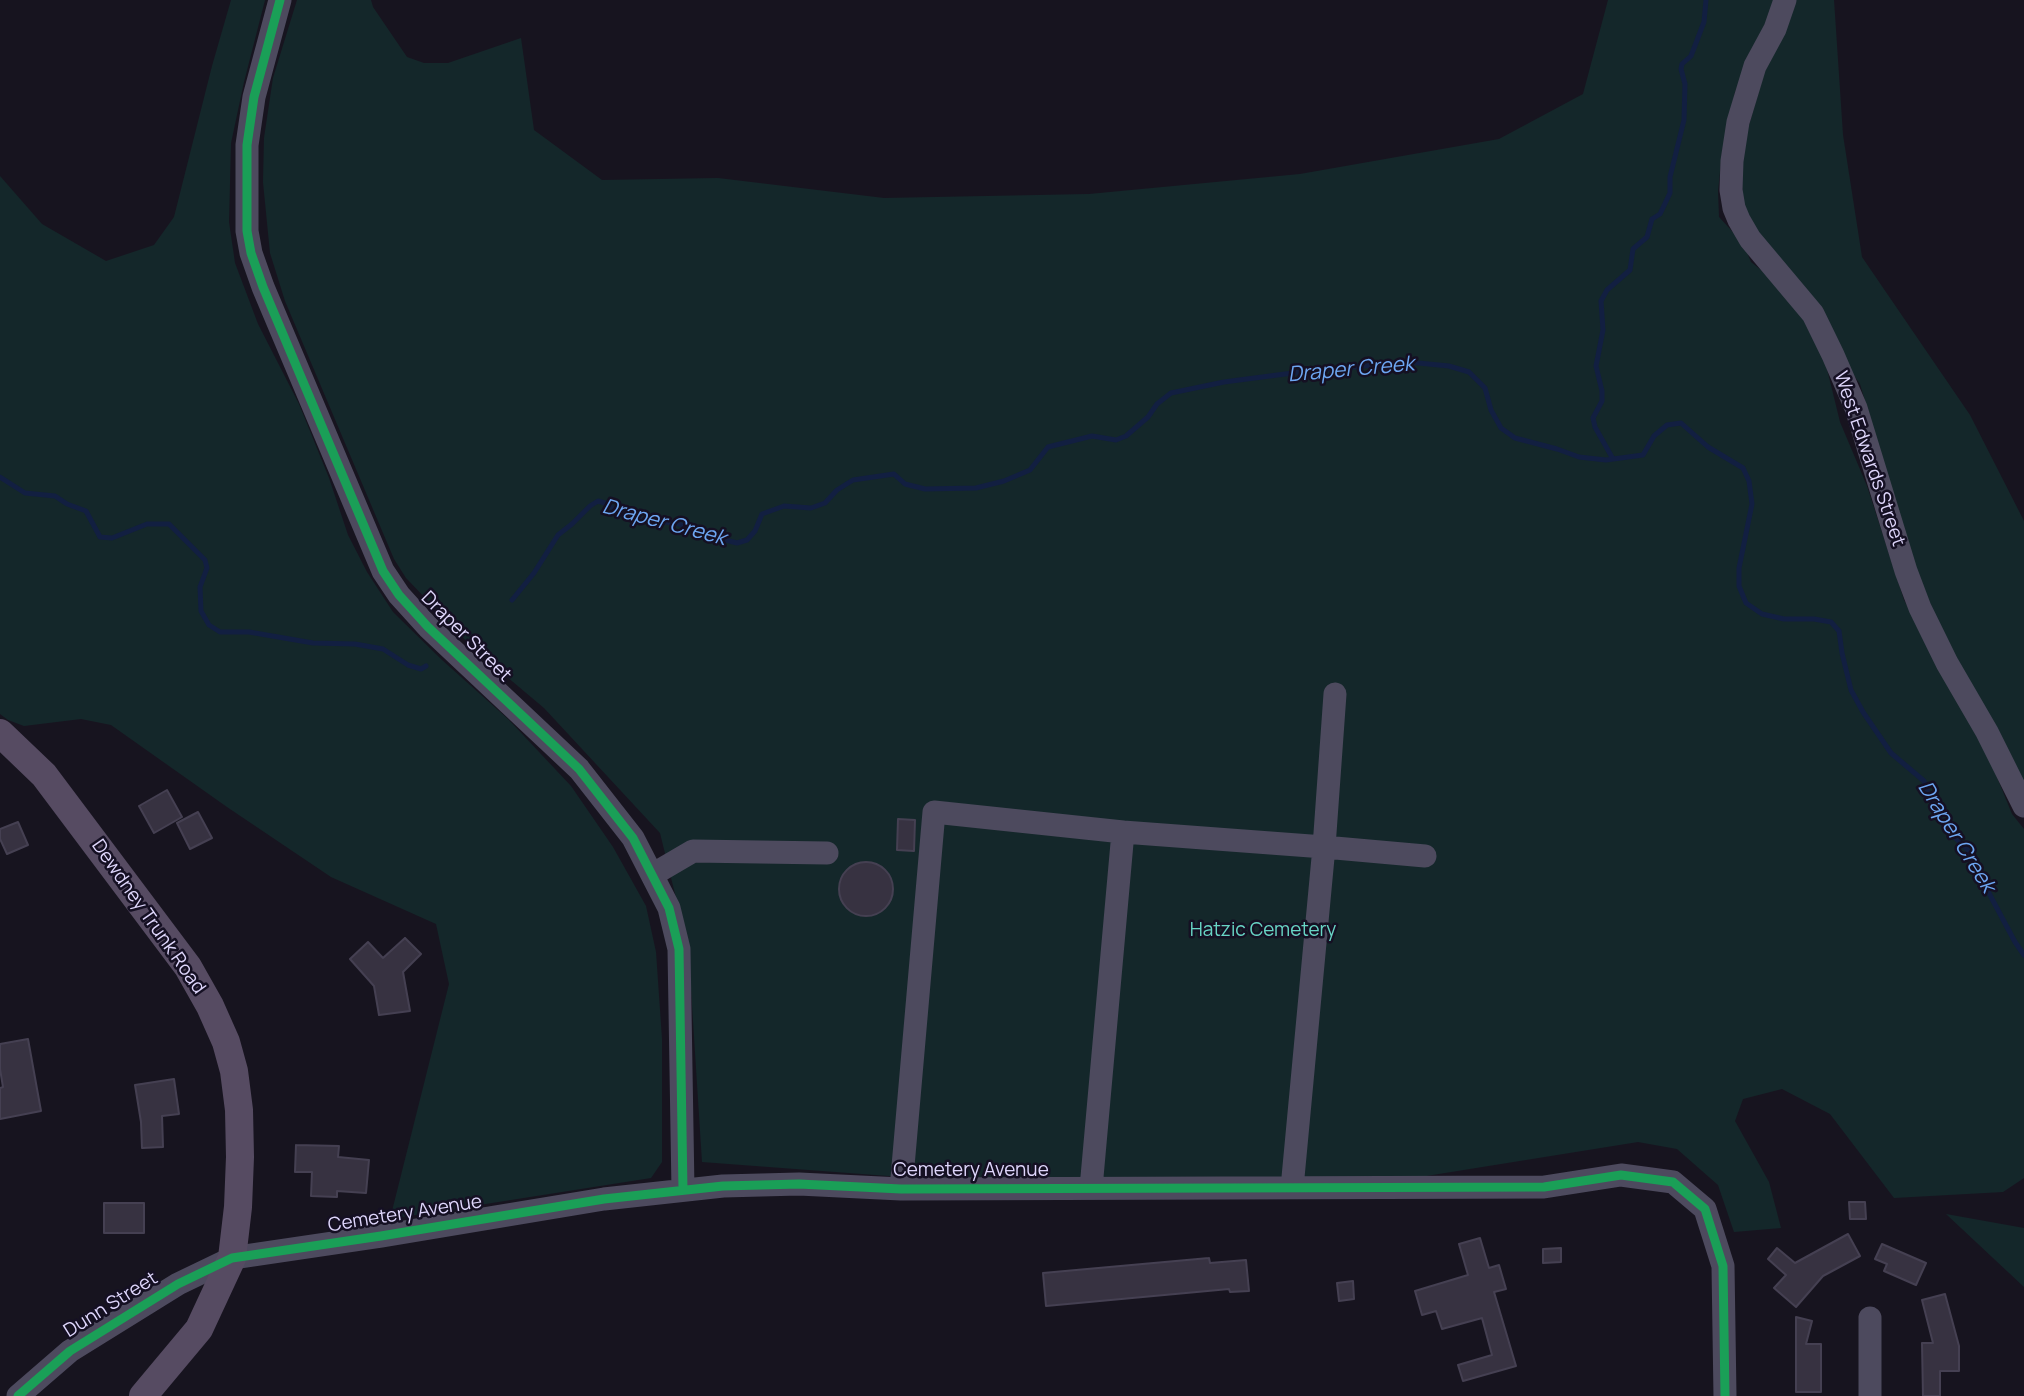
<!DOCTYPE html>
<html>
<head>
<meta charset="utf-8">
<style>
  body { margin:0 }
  canvas { display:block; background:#17141f }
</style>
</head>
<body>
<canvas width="2024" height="1396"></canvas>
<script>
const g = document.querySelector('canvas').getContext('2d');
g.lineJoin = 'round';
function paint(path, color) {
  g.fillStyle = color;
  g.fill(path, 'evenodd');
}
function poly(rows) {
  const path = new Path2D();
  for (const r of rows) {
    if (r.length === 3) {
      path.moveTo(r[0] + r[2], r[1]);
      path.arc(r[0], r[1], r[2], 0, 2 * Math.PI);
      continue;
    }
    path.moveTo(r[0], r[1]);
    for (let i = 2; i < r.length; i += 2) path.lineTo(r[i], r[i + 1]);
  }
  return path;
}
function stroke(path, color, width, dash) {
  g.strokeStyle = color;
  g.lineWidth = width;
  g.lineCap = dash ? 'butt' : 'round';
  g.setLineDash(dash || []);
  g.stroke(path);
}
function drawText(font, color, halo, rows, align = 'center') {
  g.font = font + ' Manrope,sans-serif';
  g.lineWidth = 5;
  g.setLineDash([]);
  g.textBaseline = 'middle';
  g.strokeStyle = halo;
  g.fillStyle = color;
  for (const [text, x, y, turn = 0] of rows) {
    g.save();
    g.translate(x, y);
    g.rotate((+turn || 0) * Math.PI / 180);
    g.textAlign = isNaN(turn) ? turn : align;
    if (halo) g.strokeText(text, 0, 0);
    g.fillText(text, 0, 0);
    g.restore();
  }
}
paint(poly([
  [231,0,265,0,244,82,231,143,229,222,235,263,258,324,299,404,329,478,348,535,367,572,393,612,442,660,508,719,571,786,613,847,646,906,656,952,662,1039,662,1162,651,1178,390,1219,449,984,436,924,331,877,227,807,111,725,81,719,24,726,8,720,0,714,0,176,42,224,106,261,154,245,174,217,212,66],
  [297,0,371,0,373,7,407,57,424,63,448,63,521,38,534,130,602,180,718,178,884,198,1089,194,1300,174,1499,139,1583,94,1608,0,1776,0,1735,92,1722,152,1718,191,1719,217,1743,243,1751,262,1776,282,1807,318,1825,361,1840,422,1867,486,1904,600,1932,652,1979,733,2012,814,2024,829,2024,1178,2003,1192,1894,1198,1830,1114,1782,1089,1743,1099,1735,1121,1769,1182,1781,1228,1734,1232,1718,1185,1677,1149,1638,1142,1420,1177,902,1177,702,1162,689,958,681,918,660,833,544,708,475,650,406,578,394,559,285,301,270,253,263,182,264,138,273,78],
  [1795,0,1834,0,1843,135,1862,257,1970,415,2024,521,2024,782,1941,629,1915,567,1860,384,1756,236,1745,213,1742,187,1743,146,1766,66],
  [1946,1214,2024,1228,2024,1287]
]), '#14272a');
stroke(poly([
  [1613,459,1595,427,1593,418,1602,401,1602,391,1596,366,1603,330,1601,301,1607,290,1630,270,1633,249,1647,237,1652,219,1660,214,1670,193,1670,177,1684,120,1685,84,1681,69,1682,64,1691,56,1704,22,1706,0],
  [0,477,25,493,55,496,67,504,86,511,100,537,112,538,147,524,169,524,205,560,207,568,200,587,201,611,209,625,220,632,249,632,313,643,355,644,383,649,408,665,421,669,426,666],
  [512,600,534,573,558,535,572,524,590,506,598,501,608,504,617,512,645,521,676,523,710,536,737,543,747,540,755,531,762,514,784,506,811,508,825,503,837,490,853,480,894,474,905,484,925,489,976,488,1004,481,1030,470,1048,447,1092,436,1116,440,1126,436,1148,417,1157,404,1171,393,1224,382,1308,371,1408,362,1449,366,1469,372,1485,388,1491,410,1501,428,1515,438,1557,449,1579,457,1606,460,1643,455,1654,436,1667,425,1681,423,1708,447,1743,468,1749,481,1752,504,1739,568,1739,586,1746,603,1762,614,1784,619,1814,619,1831,622,1839,631,1842,653,1851,690,1863,712,1891,753,1924,781,1935,812,1949,832,1968,850,1974,865,2015,942,2024,955]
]), '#121f41', 5);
const building = poly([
  [167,790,182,817,154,833,139,806,167,790],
  [198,812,212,838,190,849,177,823,198,812],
  [898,819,915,820,914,851,897,850,898,819],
  [18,822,28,845,7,854,0,839,0,829,18,822],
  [866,889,27],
  [405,938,421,954,403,972,410,1011,379,1015,374,986,350,959,368,942,383,958,405,938],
  [28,1039,41,1111,0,1119,0,1088,3,1087,0,1069,0,1044,28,1039],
  [174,1079,179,1114,162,1116,163,1147,142,1148,141,1122,135,1085,174,1079],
  [296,1145,339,1146,338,1157,369,1160,366,1193,337,1191,337,1197,311,1196,312,1172,295,1172,296,1145],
  [1849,1202,1865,1202,1866,1219,1850,1219,1849,1202],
  [104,1203,144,1203,144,1233,104,1233,104,1203],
  [1848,1234,1860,1256,1823,1276,1796,1307,1774,1288,1786,1275,1768,1259,1777,1248,1795,1263,1848,1234],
  [1480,1238,1489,1268,1499,1265,1506,1289,1494,1292,1516,1366,1463,1381,1458,1365,1492,1355,1482,1318,1442,1329,1436,1311,1422,1315,1415,1291,1468,1275,1459,1244,1480,1238],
  [1882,1244,1926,1263,1916,1285,1884,1271,1887,1264,1875,1259,1882,1244],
  [1561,1248,1561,1262,1543,1263,1543,1249,1561,1248],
  [1209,1258,1210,1263,1246,1260,1249,1291,1230,1292,1229,1289,1046,1306,1043,1273,1209,1258],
  [1353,1281,1354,1299,1339,1301,1337,1283,1353,1281],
  [1945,1294,1959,1346,1959,1371,1940,1371,1940,1396,1923,1396,1922,1343,1933,1343,1922,1300,1945,1294],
  [1796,1317,1812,1321,1806,1344,1821,1344,1821,1392,1796,1392,1796,1317]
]);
paint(building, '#373241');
stroke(building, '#454052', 2);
stroke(poly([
  [280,0,254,97,247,145,247,231,251,253,263,287,383,571,399,595,428,627,579,769,633,838,669,908,679,949,683,1190],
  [1785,0,1775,29,1755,66,1738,122,1732,161,1731,190,1734,208,1739,220,1750,239,1813,314,1833,355,1856,408,1906,571,1920,608,1947,663,1987,732,2024,806],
  [1123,832,1324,847,1425,856],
  [652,875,693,851,827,853],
  [1292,1188,1324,847,1335,694],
  [901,1189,934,812,1123,832,1091,1188],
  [18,1396,70,1351,178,1284,232,1258,381,1236,604,1199,723,1186,799,1184,901,1189,1544,1187,1621,1175,1673,1182,1705,1209,1723,1266,1725,1396],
  [1870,1396,1870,1318]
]), '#4d4a5e', 23);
stroke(poly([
  [0,733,44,775,188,967,210,1006,226,1042,234,1071,239,1110,240,1157,238,1207,232,1258,199,1329,143,1396]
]), '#564b62', 28);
stroke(poly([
  [280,0,254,97,247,145,247,231,251,253,263,287,383,571,399,595,428,627,579,769,633,838,669,908,679,949,683,1190],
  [18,1396,70,1351,178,1284,232,1258,381,1236,604,1199,723,1186,799,1184,901,1189,1544,1187,1621,1175,1673,1182,1705,1209,1723,1266,1725,1396]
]), '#1a9f57', 9);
drawText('19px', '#ded6fb', '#151023', [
  ["West Edwards Street",1869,459,71],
  ["Draper Street",466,637,45],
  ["Dewdney Trunk Road",148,917,55],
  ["Cemetery Avenue",971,1171],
  ["Cemetery Avenue",405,1214,-9],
  ["Dunn Street",111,1305,-32]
]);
drawText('19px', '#68d5c5', '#151023', [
  ["Hatzic Cemetery",1263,931]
]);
drawText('italic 21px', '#6da6f2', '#151023', [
  ["Draper Creek",1351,370,-5],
  ["Draper Creek",664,523,15],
  ["Draper Creek",1956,837,58]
]);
</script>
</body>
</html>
